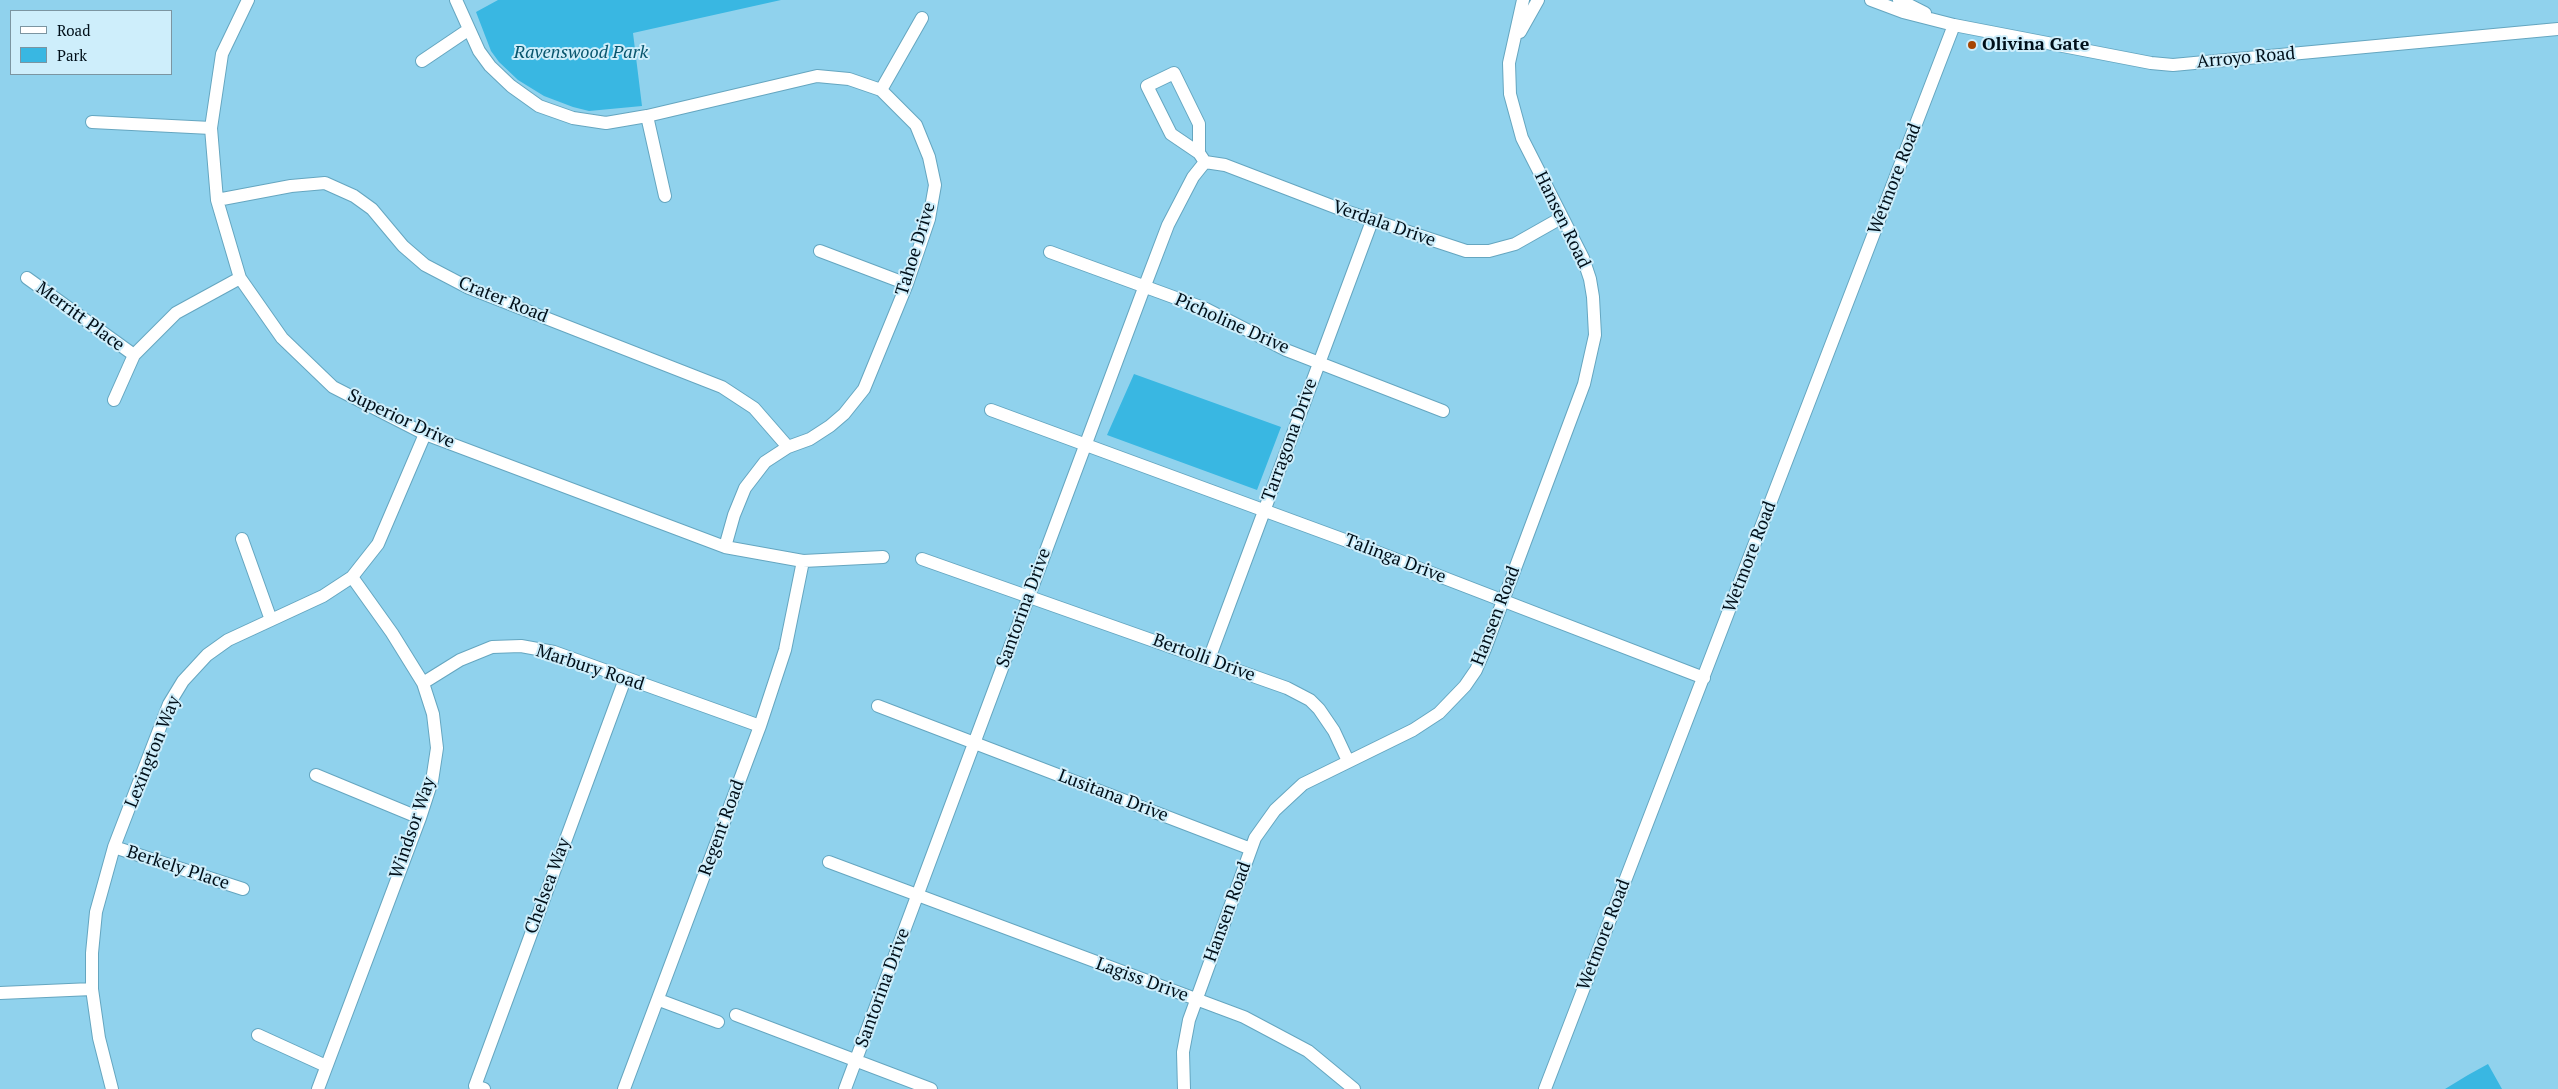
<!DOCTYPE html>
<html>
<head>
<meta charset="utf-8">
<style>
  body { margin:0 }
  #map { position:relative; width:2558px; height:1089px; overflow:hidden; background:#90d2ed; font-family:"PT Serif",serif }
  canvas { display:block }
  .legend { position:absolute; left:10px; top:10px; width:162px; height:65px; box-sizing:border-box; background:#ceeefb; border:1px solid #7c95a1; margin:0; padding:6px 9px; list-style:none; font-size:15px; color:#000f19 }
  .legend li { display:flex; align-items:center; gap:10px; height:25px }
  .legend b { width:25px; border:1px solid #7c95a1 }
</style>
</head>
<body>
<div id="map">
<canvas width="2558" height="1089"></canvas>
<ul class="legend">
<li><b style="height:6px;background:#fff"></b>Road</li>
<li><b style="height:14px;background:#39b7e2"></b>Park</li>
</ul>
</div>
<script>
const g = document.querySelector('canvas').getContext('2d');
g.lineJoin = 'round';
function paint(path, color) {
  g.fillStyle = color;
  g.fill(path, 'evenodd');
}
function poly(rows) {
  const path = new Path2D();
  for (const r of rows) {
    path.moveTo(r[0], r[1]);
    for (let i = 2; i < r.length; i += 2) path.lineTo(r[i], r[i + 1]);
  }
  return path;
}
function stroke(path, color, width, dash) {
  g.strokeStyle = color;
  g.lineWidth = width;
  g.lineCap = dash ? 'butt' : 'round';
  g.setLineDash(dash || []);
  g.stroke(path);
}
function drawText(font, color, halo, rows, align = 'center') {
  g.font = font + ' "PT Serif",serif';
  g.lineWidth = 4;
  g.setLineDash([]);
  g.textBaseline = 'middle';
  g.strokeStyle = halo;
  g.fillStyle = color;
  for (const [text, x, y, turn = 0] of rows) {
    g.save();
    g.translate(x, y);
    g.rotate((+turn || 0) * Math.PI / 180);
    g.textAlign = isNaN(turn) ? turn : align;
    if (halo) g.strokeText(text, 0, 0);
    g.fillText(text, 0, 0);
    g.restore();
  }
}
paint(poly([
  [498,0,781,0,633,33,642,106,589,111,573,107,544,96,518,80,499,62,491,51,476,12],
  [1134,374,1281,427,1257,490,1107,435],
  [2488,1064,2502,1089,2445,1089,2468,1075]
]), '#39b7e2');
const minor = poly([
  [248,0,222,54,211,128,217,200,240,278,282,338,333,387,425,434,725,547,803,561,883,557],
  [456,0,479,51,490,66,511,86,539,106,573,118,606,123,647,116,817,76,849,79,881,90,916,125,929,157,935,185,929,219,907,284,864,389,844,414,830,426,810,439,788,447,765,462,745,488,734,515,725,547],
  [1871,0,1903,12,1954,25,2151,63,2173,65,2558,29],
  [1899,0,1925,13],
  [1520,32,1538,0],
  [422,61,468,30],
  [881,90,922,18],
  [647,116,665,196],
  [92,122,211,128],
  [1199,153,1199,124,1174,73,1147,86,1171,134,1199,153,1205,162],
  [1205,162,1225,165,1345,211,1466,251,1489,251,1515,244,1561,218],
  [217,200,291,186,325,183,354,196,372,209,403,246,425,265,469,288,722,387,754,408,788,447],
  [820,251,907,284],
  [1050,252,1206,309,1286,350,1443,411],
  [27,278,134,355],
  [114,400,134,355,176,313,240,278],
  [991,410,1369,549,1704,678],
  [242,539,271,620],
  [922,559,1287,688,1310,700,1319,709,1334,731,1348,761],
  [1209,659,1372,221],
  [423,683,460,660,492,647,521,646,554,652,760,726],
  [878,706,1251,849],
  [316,775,420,818],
  [114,847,243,889],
  [829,862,1244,1017,1308,1051,1354,1089],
  [0,993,92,989],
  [659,1000,718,1022],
  [736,1015,931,1089],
  [258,1035,326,1066],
  [112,1089,99,1038,92,989,92,953,96,912,114,847,169,704,183,681,207,655,228,640,323,596,352,577,378,544,425,434],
  [318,1089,420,818,432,781,437,748,433,714,423,683,392,633,352,577],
  [484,1089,475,1086,625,679],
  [624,1089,760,726,785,650,803,561],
  [845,1089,1144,288,1168,225,1193,177,1205,162],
  [1184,1089,1183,1052,1189,1020,1255,838,1275,810,1303,784,1413,730,1439,713,1465,686,1476,670,1485,649,1584,384,1595,335,1593,297,1590,279,1583,258,1522,138,1510,94,1509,63,1523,0],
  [1545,1089,1954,25]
]);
stroke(minor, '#65a6c0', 14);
stroke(minor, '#fff', 12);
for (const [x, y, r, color] of [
  [1972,45,5,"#a64502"]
]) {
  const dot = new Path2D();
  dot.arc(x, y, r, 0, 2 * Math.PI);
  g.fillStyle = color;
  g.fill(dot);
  stroke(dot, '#ceeefb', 2);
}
drawText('bold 18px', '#000f19', '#ceeefb', [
  ["Olivina Gate",1982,45]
], 'left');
drawText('italic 18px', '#08566e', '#ceeefb', [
  ["Ravenswood Park",581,53]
]);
drawText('18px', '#000f19', '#ceeefb', [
  ["Arroyo Road",2246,58,-5],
  ["Wetmore Road",1895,179,-69],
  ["Hansen Road",1562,220,64],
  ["Verdala Drive",1384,224,19],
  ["Tahoe Drive",916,249,-73],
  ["Crater Road",503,300,22],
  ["Merritt Place",80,317,36],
  ["Picholine Drive",1232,324,24],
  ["Superior Drive",401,419,25],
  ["Tarragona Drive",1290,440,-70],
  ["Wetmore Road",1750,557,-69],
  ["Talinga Drive",1395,559,21],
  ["Santorina Drive",1024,608,-70],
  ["Hansen Road",1496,616,-69],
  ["Bertolli Drive",1204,658,20],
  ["Marbury Road",590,668,18],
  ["Lexington Way",153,752,-68],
  ["Lusitana Drive",1113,796,21],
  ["Windsor Way",413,828,-71],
  ["Regent Road",722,828,-70],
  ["Berkely Place",178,868,18],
  ["Chelsea Way",548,886,-70],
  ["Hansen Road",1228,912,-70],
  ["Wetmore Road",1604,935,-69],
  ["Lagiss Drive",1142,980,20],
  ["Santorina Drive",883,988,-70]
]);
</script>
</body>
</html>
